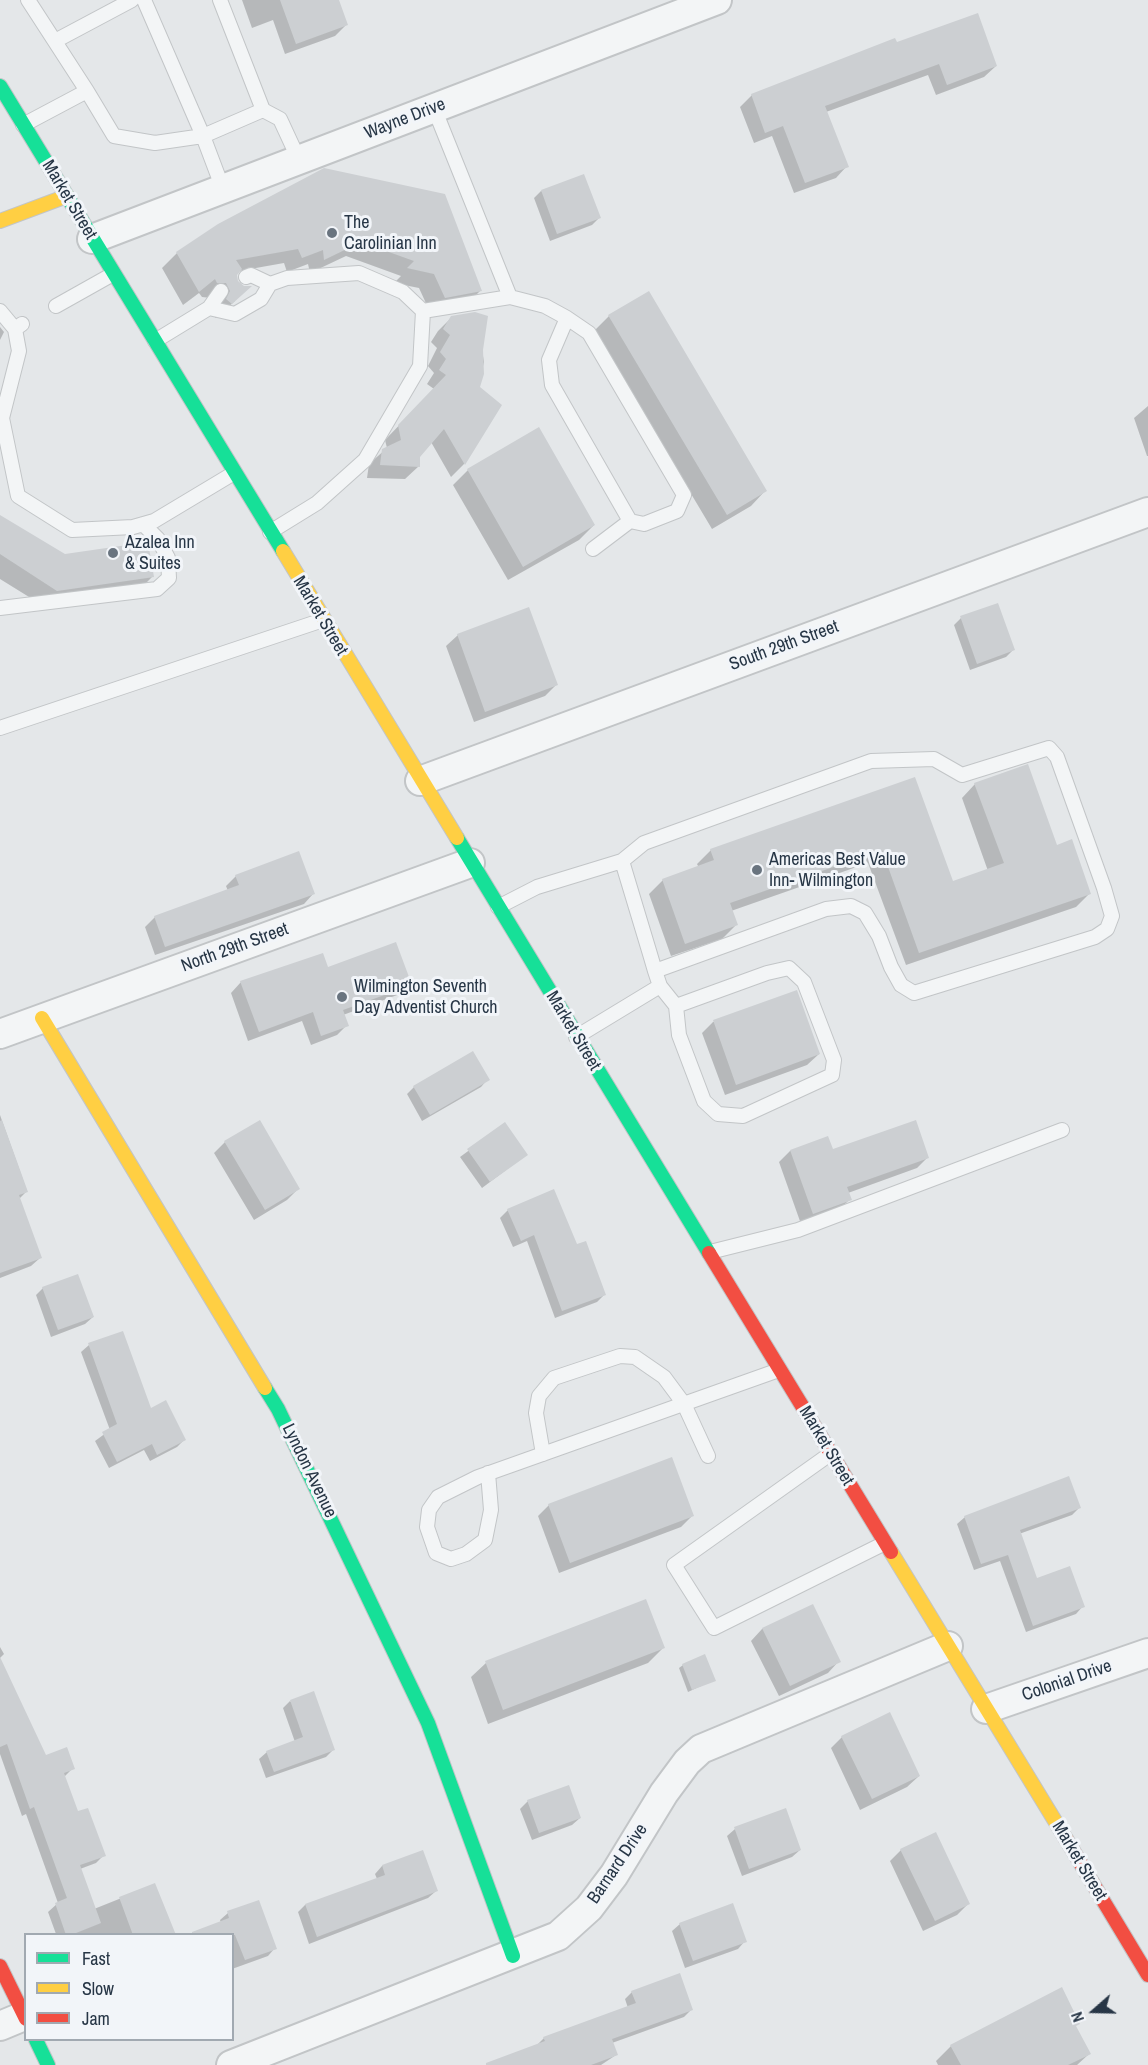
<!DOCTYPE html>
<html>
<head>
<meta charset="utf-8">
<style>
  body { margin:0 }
  #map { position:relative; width:1148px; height:2065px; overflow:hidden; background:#e4e7e9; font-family:"Archivo Narrow",sans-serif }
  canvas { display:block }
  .legend { position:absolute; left:24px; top:1933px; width:210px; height:108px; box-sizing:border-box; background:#f2f5f9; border:2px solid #a1a9b1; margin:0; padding:8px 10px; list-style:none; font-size:18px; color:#273646 }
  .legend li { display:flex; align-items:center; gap:12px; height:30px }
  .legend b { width:30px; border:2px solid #a1a9b1 }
  .north { position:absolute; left:1064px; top:1981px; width:60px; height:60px; -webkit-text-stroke:4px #f2f5f9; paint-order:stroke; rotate:250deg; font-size:16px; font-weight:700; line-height:24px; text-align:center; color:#273646 }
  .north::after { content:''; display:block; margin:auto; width:21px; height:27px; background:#273646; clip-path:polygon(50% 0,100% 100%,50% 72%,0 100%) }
</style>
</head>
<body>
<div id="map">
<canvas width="1148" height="2065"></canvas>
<ul class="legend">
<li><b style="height:8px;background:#16e098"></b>Fast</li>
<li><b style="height:8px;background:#ffcf43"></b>Slow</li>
<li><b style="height:8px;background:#f24e42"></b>Jam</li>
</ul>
<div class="north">N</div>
</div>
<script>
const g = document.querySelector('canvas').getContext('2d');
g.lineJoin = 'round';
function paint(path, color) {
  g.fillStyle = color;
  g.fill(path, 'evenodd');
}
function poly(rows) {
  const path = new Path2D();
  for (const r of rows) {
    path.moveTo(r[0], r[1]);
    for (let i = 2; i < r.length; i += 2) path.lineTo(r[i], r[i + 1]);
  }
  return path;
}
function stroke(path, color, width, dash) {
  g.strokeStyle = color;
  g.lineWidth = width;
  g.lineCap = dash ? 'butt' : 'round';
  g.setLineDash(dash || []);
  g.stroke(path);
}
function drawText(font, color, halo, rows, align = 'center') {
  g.font = font + ' "Archivo Narrow",sans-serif';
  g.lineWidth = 6;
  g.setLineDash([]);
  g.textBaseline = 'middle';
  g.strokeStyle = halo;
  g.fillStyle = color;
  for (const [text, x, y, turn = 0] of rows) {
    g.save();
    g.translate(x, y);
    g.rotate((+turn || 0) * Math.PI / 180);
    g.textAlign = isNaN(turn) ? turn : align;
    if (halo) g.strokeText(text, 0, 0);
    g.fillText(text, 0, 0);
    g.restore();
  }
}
paint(poly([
  [242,0,337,0,346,25,335,36,285,54,273,20,252,28],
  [896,44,996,66,984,77,936,95,928,75,826,112,847,166,836,178,794,193,772,136,754,143,740,107,752,95],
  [324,170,481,290,466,305,430,312,419,288,394,283,401,276,346,256,310,273,308,264,287,272,284,263,239,271,236,275,235,301,216,318,212,315,211,298,202,297,199,293,183,305,162,268,177,253],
  [541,191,599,218,592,225,550,241,534,198],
  [609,316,765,491,751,506,712,529,594,331],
  [452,317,482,350,484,362,478,388,500,405,464,464,451,477,431,442,419,456,419,466,405,479,367,478,369,464,387,448,385,440,434,389,427,384,434,373,428,366,437,348,431,342,438,331],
  [0,327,4,332,0,340],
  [1148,406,1148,456,1147,456,1134,418],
  [468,470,594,525,579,540,508,580,453,485],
  [0,517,65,556,152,577,137,592,42,605,0,579],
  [961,618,1013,650,1006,657,970,670,954,625],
  [458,635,556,685,545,696,474,722,446,646],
  [914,779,952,883,988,871,962,798,975,784,1056,846,1090,893,1076,907,906,965,868,863,731,911,736,925,722,939,671,956,649,894,663,880,699,868,697,864,711,850],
  [236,876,313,894,304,904,155,955,145,927,155,917,228,891,226,886],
  [327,969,410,984,400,994,343,1015,347,1025,337,1035,311,1045,302,1021,248,1041,231,993,241,982],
  [796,992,819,1054,807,1065,725,1095,702,1033,713,1022],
  [488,1079,481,1087,422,1121,407,1094,414,1087],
  [0,1115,27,1191,19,1199,40,1258,31,1266,0,1278],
  [505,1124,526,1155,482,1188,460,1157],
  [225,1142,298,1189,287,1200,254,1220,214,1153],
  [790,1151,832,1151,928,1157,917,1168,848,1193,850,1199,839,1210,801,1224,779,1162],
  [508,1210,577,1246,604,1295,597,1302,555,1318,527,1241,513,1247,500,1218],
  [43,1288,93,1317,85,1324,51,1337,36,1295],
  [122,1333,150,1410,184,1440,177,1447,150,1461,144,1450,109,1468,95,1441,110,1430,81,1352,89,1345],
  [549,1505,692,1516,681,1527,559,1573,538,1516],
  [1079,1508,1072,1515,1019,1534,1036,1580,1083,1606,1076,1614,1026,1632,1000,1561,974,1570,957,1524,965,1517],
  [645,1601,663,1648,648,1663,488,1724,471,1677,486,1663],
  [812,1606,839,1661,828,1673,779,1696,751,1641,762,1629],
  [0,1647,4,1654,0,1658],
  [0,1661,45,1756,73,1768,64,1777,77,1813,104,1855,96,1863,80,1869,94,1909,154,1885,174,1934,56,1934,48,1912,58,1903,26,1814,22,1816,0,1754],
  [683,1665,714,1680,688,1692,679,1668],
  [290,1701,334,1749,326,1757,266,1778,259,1759,267,1752,295,1742,283,1708],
  [842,1737,919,1776,907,1787,860,1810,831,1748],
  [528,1801,580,1818,572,1825,532,1840,520,1809],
  [785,1810,800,1850,792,1857,742,1876,727,1836,735,1829],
  [901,1850,968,1904,957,1915,923,1931,890,1861],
  [422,1852,436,1891,428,1898,309,1944,298,1912,305,1905,377,1879,375,1874,382,1866],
  [228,1913,275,1948,268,1956,232,1969,232,1934,189,1934,221,1923,220,1920],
  [680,1924,745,1941,738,1949,685,1968,672,1931],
  [632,1992,692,2009,684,2017,612,2043,616,2055,601,2065,490,2065,536,2046,544,2038,628,2008,625,1999],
  [1075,2027,1089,2054,1077,2065,938,2065,936,2061,951,2046]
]), '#0003');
paint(poly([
  [280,0,339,0,348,25,296,44],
  [978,13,997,66,947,85,939,64,825,106,849,167,805,183,783,126,765,133,751,94,895,38,897,42],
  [324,168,445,194,482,291,445,298,434,274,407,268,414,261,361,242,324,260,323,250,302,258,298,249,236,260,242,269,237,275,238,281,244,286,252,286,232,304,226,299,230,291,226,283,217,283,215,279,199,292,176,252,218,224],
  [584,174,601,218,557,234,541,190],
  [649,291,767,491,727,515,608,315],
  [475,312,488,316,483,350,484,374,480,387,502,405,465,465,444,429,420,457,420,467,380,465,382,449,401,440,398,425,446,375,439,370,446,359,440,352,450,335,443,329,451,316],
  [539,427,595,525,523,567,467,469],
  [0,515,65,554,148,542,154,577,57,591,0,554],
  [998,603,1015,650,977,664,960,616],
  [529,607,558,685,485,712,457,634],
  [1028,764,1057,845,1072,839,1091,894,919,953,882,850,730,903,738,925,685,944,662,879,714,860,710,849,915,777,953,881,1004,863,974,783],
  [299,851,315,894,165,947,154,916,239,885,235,875],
  [396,942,412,985,343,1010,349,1026,321,1036,313,1012,259,1032,240,981,323,953,328,967],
  [797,990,820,1054,736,1085,713,1020],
  [473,1051,490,1080,430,1115,413,1086],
  [2,1120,28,1192,19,1195,42,1258,0,1273,0,1121],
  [260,1120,300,1189,265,1210,224,1141],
  [916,1120,929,1158,847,1187,852,1200,813,1214,790,1150,828,1136,833,1149],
  [505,1122,528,1155,490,1182,467,1149],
  [554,1189,577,1244,586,1241,606,1295,562,1311,534,1235,521,1241,507,1209],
  [78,1274,94,1317,58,1330,42,1287],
  [123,1331,151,1408,166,1400,186,1440,157,1455,152,1444,117,1462,102,1432,117,1424,88,1343],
  [672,1457,694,1516,570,1563,548,1504],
  [1069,1476,1081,1508,1020,1530,1037,1578,1070,1566,1085,1607,1033,1626,1008,1555,981,1564,964,1516],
  [646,1599,665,1648,503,1710,485,1661],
  [813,1604,841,1662,790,1686,762,1628],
  [705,1654,716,1681,692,1690,682,1664],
  [0,1657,46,1755,67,1747,75,1769,64,1773,78,1811,88,1808,106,1856,80,1865,101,1923,71,1935,66,1935,55,1903,67,1898,34,1807,30,1809,7,1744,0,1747],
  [314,1691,335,1750,274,1772,266,1751,303,1737,290,1700],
  [890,1712,920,1776,872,1799,841,1736],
  [569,1785,581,1818,539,1833,527,1800],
  [786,1808,801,1850,749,1869,734,1827],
  [936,1832,970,1904,935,1921,900,1849],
  [423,1850,438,1891,317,1937,305,1904,385,1875,382,1865],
  [155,1883,176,1935,133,1935,119,1897],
  [259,1900,277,1949,245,1960,235,1935,192,1935,192,1932,229,1918,227,1911],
  [733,1903,747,1942,693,1961,679,1923],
  [680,1973,693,2010,612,2039,618,2055,591,2065,486,2065,486,2063,545,2041,543,2037,636,2003,631,1991],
  [1062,1987,1080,2024,1076,2026,1091,2054,1068,2065,961,2065,950,2045]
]), '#cccfd2');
const lane = poly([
  [28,0,87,91],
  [220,0,263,110],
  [55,41,132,0],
  [434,108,510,297],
  [23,125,87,91,114,136,155,143,203,136,144,0],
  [223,189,203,136,263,110,280,119,299,160],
  [246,277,251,275,270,284,287,278,359,273,403,292,423,311,420,366,365,460,317,503,270,532],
  [56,306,113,274],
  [209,308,235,314,261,299,270,284],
  [0,311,15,329],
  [423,311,510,297,545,306,567,318,589,333,684,495,677,511,644,524,630,521,552,385,549,360,567,318],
  [22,324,15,329,19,351,2,418,18,496,72,530,133,527,154,521,234,473],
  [155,341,209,308,221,291],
  [593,549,630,521],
  [0,608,157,589,169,578,168,558,158,539,143,524],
  [0,728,323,620],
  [498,907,537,887,622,861],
  [655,971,826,909,851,906,865,913,879,936,891,967,901,985,914,993,1095,937,1107,929,1112,916,1104,888,1057,757,1049,748,962,775,934,759,871,761,644,843,622,861,650,954,655,971,660,986,676,1006,679,1035,704,1101,718,1114,743,1116,832,1075,834,1060,804,982,789,968,767,973,676,1006],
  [576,1037,660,986],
  [710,1252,798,1230,1062,1130],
  [543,1454,536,1413,539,1396,554,1378,620,1356,635,1357,664,1377,684,1404,708,1456],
  [830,1454,674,1565,714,1628,885,1543],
  [488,1473,491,1510,485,1540,466,1554,451,1559,436,1553,427,1527,429,1510,438,1497,478,1477,779,1370]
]);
const street = poly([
  [92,239,717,0],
  [420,781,1148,512],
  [0,1034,470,863],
  [986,1709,1148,1653],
  [0,2026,24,2016],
  [231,2065,558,1936,589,1908,614,1875,664,1793,687,1762,701,1749,948,1646]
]);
const fast = poly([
  [0,86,283,551],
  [457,838,709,1253],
  [265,1388,278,1409,428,1723,513,1956],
  [36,2040,48,2065]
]);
const slow = poly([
  [0,221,67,196],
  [283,551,457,838],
  [42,1018,265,1388],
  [891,1552,1066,1839]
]);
const jam = poly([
  [709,1253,891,1552],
  [1066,1839,1148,1975],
  [0,1966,26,2019]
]);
stroke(lane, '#c2c5c7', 16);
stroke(street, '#c2c5c7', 32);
stroke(fast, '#c2c5c7', 16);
stroke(slow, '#c2c5c7', 16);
stroke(jam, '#c2c5c7', 16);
stroke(lane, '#f3f5f6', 14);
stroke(street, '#f3f5f6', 28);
stroke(fast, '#16e098', 14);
stroke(slow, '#ffcf43', 14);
stroke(jam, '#f24e42', 14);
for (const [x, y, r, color] of [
  [332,233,6,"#69747f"],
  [113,553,6,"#69747f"],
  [757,870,6,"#69747f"],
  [342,997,6,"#69747f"]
]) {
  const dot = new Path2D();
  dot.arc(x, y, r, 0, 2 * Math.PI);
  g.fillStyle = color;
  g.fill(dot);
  stroke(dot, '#f2f5f9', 2);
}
drawText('18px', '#273646', '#f2f5f9', [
  ["Wayne Drive",405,119,-21],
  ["Market Street",69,200,59],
  ["Market Street",320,616,59],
  ["South 29th Street",784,646,-20],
  ["North 29th Street",235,948,-20],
  ["Market Street",573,1031,59],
  ["Market Street",826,1446,59],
  ["Lyndon Avenue",309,1471,64],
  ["Colonial Drive",1067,1681,-19],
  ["Market Street",1079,1861,59],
  ["Barnard Drive",618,1864,-56]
]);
drawText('18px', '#273646', '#f2f5f9', [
  ["The",344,223],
  ["Carolinian Inn",344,244],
  ["Azalea Inn",125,543],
  ["& Suites",125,564],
  ["Americas Best Value",769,860],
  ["Inn- Wilmington",769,881],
  ["Wilmington Seventh",354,987],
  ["Day Adventist Church",354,1008]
], 'left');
</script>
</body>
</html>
